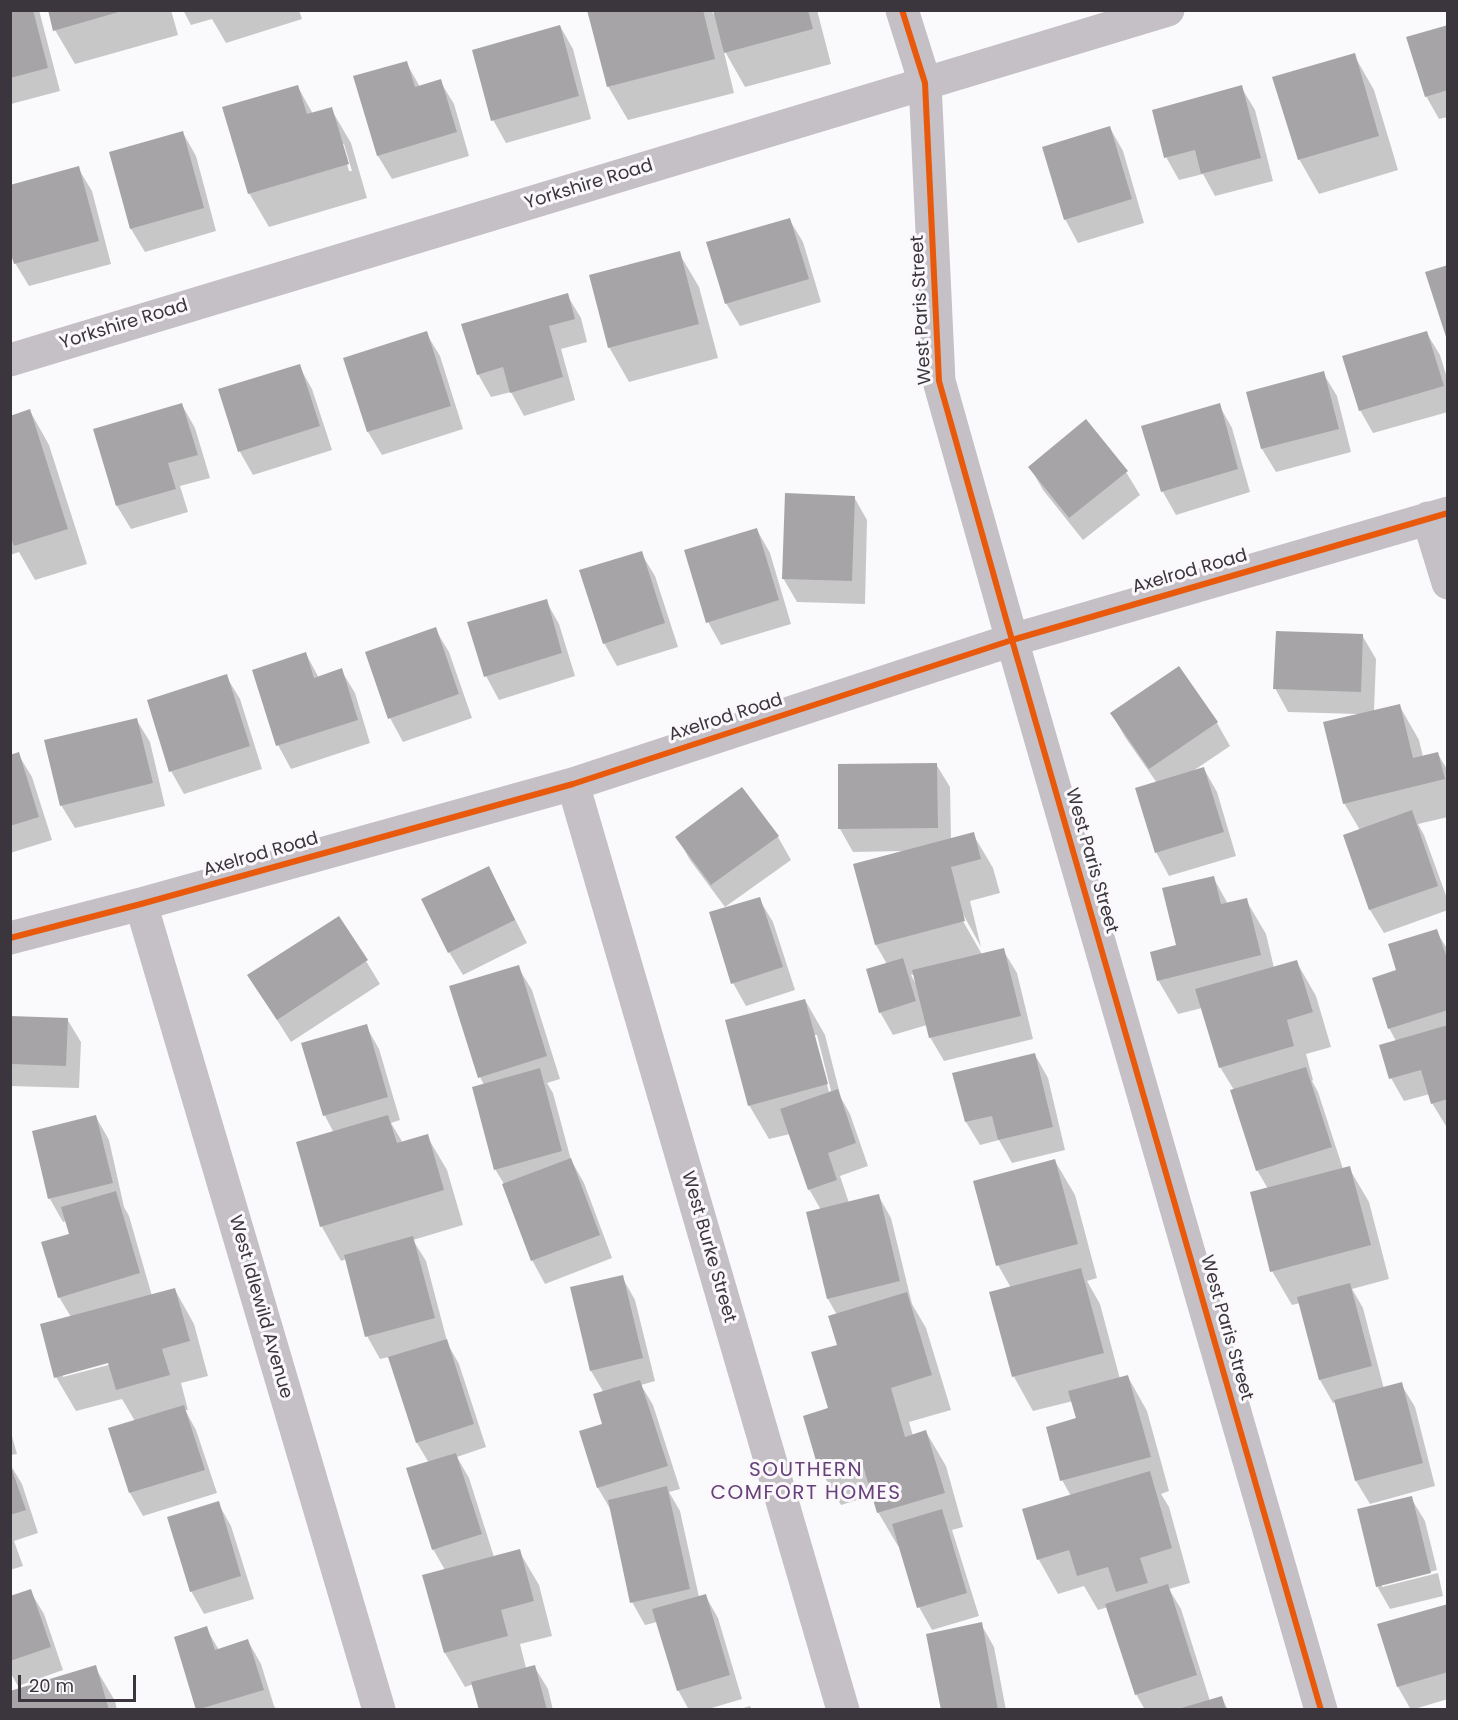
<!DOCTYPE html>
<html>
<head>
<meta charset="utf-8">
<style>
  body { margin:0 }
  #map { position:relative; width:1458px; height:1720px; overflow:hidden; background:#faf9fb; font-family:Poppins,sans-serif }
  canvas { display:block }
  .frame { position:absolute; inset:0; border:12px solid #3b363e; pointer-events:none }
  .scale { position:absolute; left:18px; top:1675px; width:118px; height:27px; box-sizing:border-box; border:3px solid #3b363e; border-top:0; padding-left:8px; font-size:18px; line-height:21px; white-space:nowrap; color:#3b363e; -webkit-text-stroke:4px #fbf8fc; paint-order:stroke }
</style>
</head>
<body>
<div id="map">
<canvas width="1458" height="1720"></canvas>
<div class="frame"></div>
<div class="scale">20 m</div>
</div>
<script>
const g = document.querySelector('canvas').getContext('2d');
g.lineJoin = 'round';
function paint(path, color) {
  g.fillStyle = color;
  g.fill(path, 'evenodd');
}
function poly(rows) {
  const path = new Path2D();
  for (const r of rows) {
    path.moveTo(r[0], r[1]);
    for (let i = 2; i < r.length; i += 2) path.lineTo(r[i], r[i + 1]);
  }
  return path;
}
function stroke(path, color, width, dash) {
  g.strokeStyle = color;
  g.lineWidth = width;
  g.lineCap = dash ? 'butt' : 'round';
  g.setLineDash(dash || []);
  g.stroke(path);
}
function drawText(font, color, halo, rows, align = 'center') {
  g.font = font + ' Poppins,sans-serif';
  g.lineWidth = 6;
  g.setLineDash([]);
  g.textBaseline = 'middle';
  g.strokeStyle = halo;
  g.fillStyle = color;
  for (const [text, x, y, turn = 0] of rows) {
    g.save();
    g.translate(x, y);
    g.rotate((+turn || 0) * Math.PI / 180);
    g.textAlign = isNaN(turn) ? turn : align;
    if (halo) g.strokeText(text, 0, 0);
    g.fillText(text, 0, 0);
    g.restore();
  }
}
paint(poly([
  [10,10,39,10,60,91,11,104],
  [49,10,171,10,178,35,75,64,55,30],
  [183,10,299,10,302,19,226,43,212,19,191,25],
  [588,10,711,10,715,16,714,10,817,10,831,64,745,87,723,48,734,93,628,120,608,86],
  [560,26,573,49,591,119,506,143,493,120],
  [1448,26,1448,117,1439,119,1426,96],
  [1354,55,1374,90,1398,170,1319,194,1299,159],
  [406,62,420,87,440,81,454,104,469,156,392,179,378,156,355,77],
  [298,87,313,114,331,109,351,143,367,198,269,227,249,193],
  [341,144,344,144,352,171,349,171],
  [1241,87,1255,110,1273,181,1215,196,1203,174,1179,180,1166,157],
  [1110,128,1123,151,1144,223,1078,243,1065,219],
  [183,133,196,156,216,231,145,252,131,229,111,153],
  [78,168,92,191,111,264,29,286,15,263],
  [789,219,803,242,821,302,740,326,726,303],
  [679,253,699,287,718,358,629,382,609,347],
  [567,295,581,318,587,342,561,349,575,400,524,416,511,392,491,397,478,374],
  [1426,332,1440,355,1448,381,1448,412,1373,433,1360,410],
  [426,333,440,356,463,429,382,455,368,432,345,359],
  [299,366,312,389,332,450,253,475,240,452,220,390],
  [1323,373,1337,396,1351,452,1276,472,1262,449,1247,393],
  [182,405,195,428,210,478,180,486,188,512,131,529,117,506],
  [1219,405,1232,428,1250,492,1176,515,1163,492,1143,427],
  [30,411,49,445,87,564,35,580,19,552,10,555,10,417],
  [1030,467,1126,472,1140,495,1083,540,1043,490],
  [854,497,867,520,865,604,797,602,783,578],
  [757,530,770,553,791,624,721,645,708,622],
  [641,553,655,576,678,647,617,666,604,643],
  [546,601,559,624,575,676,499,700,486,676],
  [435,629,449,652,472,718,403,742,390,718,367,653],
  [1362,635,1376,659,1374,711,1399,705,1419,740,1423,757,1438,754,1448,771,1448,817,1418,824,1424,835,1448,901,1448,910,1384,933,1370,910,1344,835,1360,830,1344,803,1358,714,1288,712,1275,688],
  [306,654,319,678,341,670,355,693,370,743,291,769,278,745],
  [1178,668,1217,723,1230,746,1193,771,1204,769,1217,792,1236,856,1169,876,1156,852,1157,783,1125,737,1112,714],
  [226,676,240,699,262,769,184,794,171,771],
  [136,719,150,742,165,806,75,828,61,805],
  [18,754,32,777,52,840,10,853,10,757],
  [936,764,950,787,951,840,973,834,993,868,1000,893,970,901,981,947,963,914,960,916,983,956,1003,950,1017,973,1033,1039,944,1061,930,1037,927,1025,893,1035,880,1012,887,964,876,945,854,865,903,851,853,852,840,829],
  [915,974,916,984,911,975],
  [677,837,778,837,791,860,725,907,690,860],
  [488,868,501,891,527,943,463,975,449,952],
  [1213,877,1228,904,1246,900,1266,934,1274,968,1296,961,1316,996,1331,1047,1306,1054,1313,1080,1312,1081,1318,1092,1343,1169,1349,1168,1369,1202,1389,1279,1352,1289,1363,1308,1384,1389,1401,1384,1415,1407,1435,1486,1370,1504,1356,1481,1336,1402,1333,1403,1320,1380,1300,1303,1292,1305,1272,1271,1268,1189,1257,1170,1234,1090,1220,1067,1202,1008,1178,1014,1158,980,1178,947],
  [759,899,773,922,795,990,746,1006,733,983],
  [1436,931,1448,950,1448,1126,1446,1126,1432,1103,1430,1094,1404,1101,1391,1078,1396,1041,1389,1028,1398,971],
  [366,961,380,984,291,1042,249,976],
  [518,967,532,990,560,1079,547,1083,553,1093,571,1160,584,1183,612,1258,545,1284,532,1260,504,1184,495,1169,484,1085,480,1077],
  [805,1000,825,1035,841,1098,850,1114,868,1166,840,1176,849,1203,878,1195,891,1218,912,1304,926,1328,951,1410,909,1422,913,1436,926,1432,946,1466,963,1527,952,1530,979,1616,932,1630,919,1607,900,1546,898,1546,878,1512,873,1495,841,1505,821,1471,805,1417,830,1409,839,1346,837,1315,828,1299,821,1210,809,1189,790,1134,769,1139,749,1105],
  [814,1035,817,1035,831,1091,829,1092],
  [10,1017,67,1019,81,1042,79,1088,10,1086],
  [366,1026,379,1049,400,1120,391,1123,403,1143,427,1136,447,1170,463,1225,413,1240,426,1261,447,1341,446,1341,459,1364,486,1447,457,1457,469,1478,494,1557,519,1551,539,1585,552,1636,520,1644,526,1668,534,1666,548,1689,553,1710,480,1710,474,1684,465,1687,445,1653,445,1570,433,1549,429,1463,417,1443,389,1357,380,1359,367,1336,346,1259,341,1261,322,1227,297,1143,334,1133,325,1116,303,1044],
  [1035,1055,1048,1078,1065,1150,1012,1163,999,1140,980,1145,966,1122,954,1074],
  [96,1117,109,1140,124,1207,129,1216,152,1296,175,1290,194,1324,208,1376,181,1383,188,1410,185,1410,196,1430,217,1493,143,1516,130,1493,135,1421,122,1399,76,1411,56,1377,71,1317,59,1297,71,1235,67,1221,63,1222,50,1199,34,1132],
  [115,1360,116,1363,63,1377,63,1374],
  [1055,1161,1075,1195,1097,1278,1087,1281,1100,1304,1120,1379,1128,1377,1147,1411,1169,1491,1161,1494,1169,1507,1190,1583,1169,1589,1181,1609,1210,1701,1222,1698,1228,1710,1145,1710,1136,1694,1108,1607,1098,1610,1084,1586,1058,1594,1039,1560,1024,1510,1071,1496,1062,1480,1078,1419,1073,1401,1033,1411,1014,1377,991,1293,1011,1288,998,1265],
  [622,1277,635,1300,655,1381,641,1385,653,1405,680,1489,669,1492,680,1511,699,1597,705,1595,718,1618,742,1699,705,1710,689,1710,678,1690,657,1622,645,1625,632,1602,612,1512,598,1488,581,1432,604,1425,604,1393,591,1371],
  [10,1429,17,1454,10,1455],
  [10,1464,22,1484,38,1533,14,1541,23,1566,10,1570],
  [1411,1498,1425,1521,1437,1570,1382,1584,1382,1587,1438,1573,1443,1596,1390,1609,1377,1586],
  [218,1503,231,1526,254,1599,204,1614,191,1591],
  [30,1591,44,1614,63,1670,18,1686,10,1672,10,1598],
  [1448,1606,1448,1699,1411,1710,1398,1687,1379,1625],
  [981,1624,994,1647,1006,1710,942,1710],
  [206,1628,219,1650,248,1641,261,1664,274,1706,277,1710,198,1710,176,1638],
  [95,1667,115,1701,117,1710,10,1710],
  [750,1706,752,1710,736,1710]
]), '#0003');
paint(poly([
  [10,10,33,10,48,68,10,78],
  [48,10,121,10,122,11,53,31],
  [587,10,703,10,715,59,607,87],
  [713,10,808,10,813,29,724,53],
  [560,25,579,96,491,121,472,50],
  [1448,25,1448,90,1425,97,1406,37],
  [1355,53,1379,136,1298,160,1272,77],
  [407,61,415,87,441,79,457,132,377,156,353,76],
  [298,85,307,114,332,107,349,164,248,194,222,107],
  [1242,85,1261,158,1201,174,1195,150,1164,158,1152,110],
  [1110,126,1132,199,1064,220,1042,147],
  [183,131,204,208,130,229,109,152],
  [79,166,99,241,14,264,10,251,10,185],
  [790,218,809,279,725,304,706,242],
  [680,251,699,324,608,348,589,275],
  [1448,265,1448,340,1447,340,1425,272],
  [568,293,575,319,549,326,563,377,510,393,503,367,477,375,461,324],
  [427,331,451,406,367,432,343,358],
  [1427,331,1444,386,1359,411,1342,356],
  [300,364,320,426,238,452,218,389],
  [1324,371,1339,429,1261,449,1246,392],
  [182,403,198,455,168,463,176,489,116,506,93,429],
  [1220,403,1238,469,1161,492,1141,426],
  [30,409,68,529,14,546,10,535,10,416],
  [1086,419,1128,471,1069,518,1028,467],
  [785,493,855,496,852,581,782,579],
  [757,528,779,600,706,623,684,550],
  [642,551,665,623,603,644,579,570],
  [547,599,562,653,484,677,467,622],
  [436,627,459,694,388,719,365,652],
  [1276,631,1363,634,1361,692,1273,689],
  [306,652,314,678,342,668,358,720,276,746,252,670],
  [1179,666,1218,722,1149,769,1110,713],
  [227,674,250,746,169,772,147,700],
  [1400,704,1413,758,1438,752,1445,779,1343,804,1323,722],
  [137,718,153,783,60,806,44,740],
  [19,752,39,817,10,826,10,755],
  [937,763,938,828,838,829,838,764],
  [1204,767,1224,832,1155,853,1135,788],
  [742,787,779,836,711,885,675,837],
  [1412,810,1438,886,1369,910,1343,835],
  [974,832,981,859,951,867,965,921,875,945,853,864],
  [489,866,515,920,448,953,421,899],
  [1214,876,1221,904,1247,898,1261,955,1157,981,1150,952,1176,945,1162,888],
  [760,897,783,967,731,984,709,912],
  [339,916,368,960,277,1020,247,975],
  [1437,929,1448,961,1448,1010,1388,1029,1372,978,1396,970,1388,944],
  [1004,948,1021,1016,929,1038,912,970],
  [903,958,916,1001,879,1013,866,969],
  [1297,960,1313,1012,1287,1020,1294,1046,1219,1068,1195,989],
  [519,965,547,1056,478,1078,449,986],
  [805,999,828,1084,748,1106,725,1020],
  [10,1016,68,1018,66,1066,10,1064],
  [367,1024,388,1097,323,1116,301,1043],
  [1448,1025,1448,1099,1431,1104,1421,1070,1389,1079,1379,1045],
  [1035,1053,1053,1127,998,1140,992,1116,965,1122,952,1073],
  [1306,1067,1332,1147,1256,1171,1230,1090],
  [540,1068,562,1151,494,1170,472,1087],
  [838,1089,856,1143,828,1153,837,1180,808,1190,780,1109],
  [96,1115,113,1183,48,1199,32,1131],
  [388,1115,397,1143,428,1134,444,1190,320,1227,296,1142],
  [571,1158,600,1235,531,1261,502,1184],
  [1055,1159,1078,1244,996,1266,973,1181],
  [1350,1166,1371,1245,1270,1272,1250,1192],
  [116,1191,140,1273,58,1298,41,1242,69,1234,61,1207],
  [879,1194,900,1281,827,1299,806,1212],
  [413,1236,435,1318,365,1337,344,1255],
  [1081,1268,1104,1353,1012,1377,989,1292],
  [623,1275,643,1358,590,1371,570,1287],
  [1350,1283,1372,1366,1319,1380,1297,1297],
  [175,1288,190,1341,162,1349,170,1375,116,1390,108,1363,54,1378,40,1324],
  [907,1292,932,1375,891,1388,905,1437,926,1430,945,1493,877,1513,861,1459,819,1471,803,1416,828,1408,811,1352,837,1345,828,1316],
  [447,1339,474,1424,416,1443,388,1357],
  [1128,1375,1151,1457,1060,1481,1046,1427,1076,1418,1068,1391],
  [640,1380,668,1466,597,1488,579,1431,602,1424,593,1394],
  [1402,1382,1423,1463,1355,1481,1334,1400],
  [184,1405,205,1470,129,1493,108,1428],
  [456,1453,482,1534,432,1550,406,1468],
  [10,1464,26,1510,10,1515],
  [1150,1471,1172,1548,1140,1558,1148,1583,1116,1592,1108,1567,1077,1576,1069,1550,1037,1560,1022,1509],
  [667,1486,690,1589,630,1603,608,1500],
  [1412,1496,1431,1573,1376,1587,1357,1509],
  [219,1501,241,1576,190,1592,167,1517],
  [942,1509,967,1593,917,1608,892,1524],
  [520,1549,534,1601,501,1610,508,1636,444,1653,422,1575],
  [1168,1584,1197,1675,1135,1695,1105,1604],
  [31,1589,51,1647,10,1661,10,1596],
  [706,1594,730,1675,677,1691,652,1609],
  [1448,1604,1448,1672,1397,1687,1377,1624],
  [982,1622,998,1710,941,1710,926,1634],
  [207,1626,215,1650,248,1639,264,1690,196,1710,174,1637],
  [96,1665,109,1710,10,1710,10,1691],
  [535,1665,547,1710,479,1710,471,1682],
  [1222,1696,1226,1710,1178,1710,1178,1709]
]), '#a6a4a7');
stroke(poly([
  [902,10,925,83,939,381,1012,640,1321,1710],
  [10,360,1168,10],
  [1428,518,1448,583],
  [573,784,843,1710],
  [141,904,379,1710],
  [10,938,141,904,573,784,1012,640,1448,513]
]), '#c4c0c5', 33);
stroke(poly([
  [902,10,925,83,939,381,1012,640,1321,1710],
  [10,938,141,904,573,784,1012,640,1448,513]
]), '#e8590c', 6);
drawText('18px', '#3b363e', '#fbf8fc', [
  ["Yorkshire Road",589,185,-17],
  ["West Paris Street",922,310,-93],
  ["Yorkshire Road",124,325,-17],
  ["Axelrod Road",1190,572,-16],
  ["Axelrod Road",726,718,-18],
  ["Axelrod Road",261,855,-16],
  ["West Paris Street",1091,861,74],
  ["West Burke Street",708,1247,74],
  ["West Idlewild Avenue",260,1307,74],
  ["West Paris Street",1226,1328,74]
]);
g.letterSpacing = '1.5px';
drawText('20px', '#67417a', '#fbf8fc', [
  ["SOUTHERN",806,1471],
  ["COMFORT HOMES",806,1494]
]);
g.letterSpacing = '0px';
</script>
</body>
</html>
